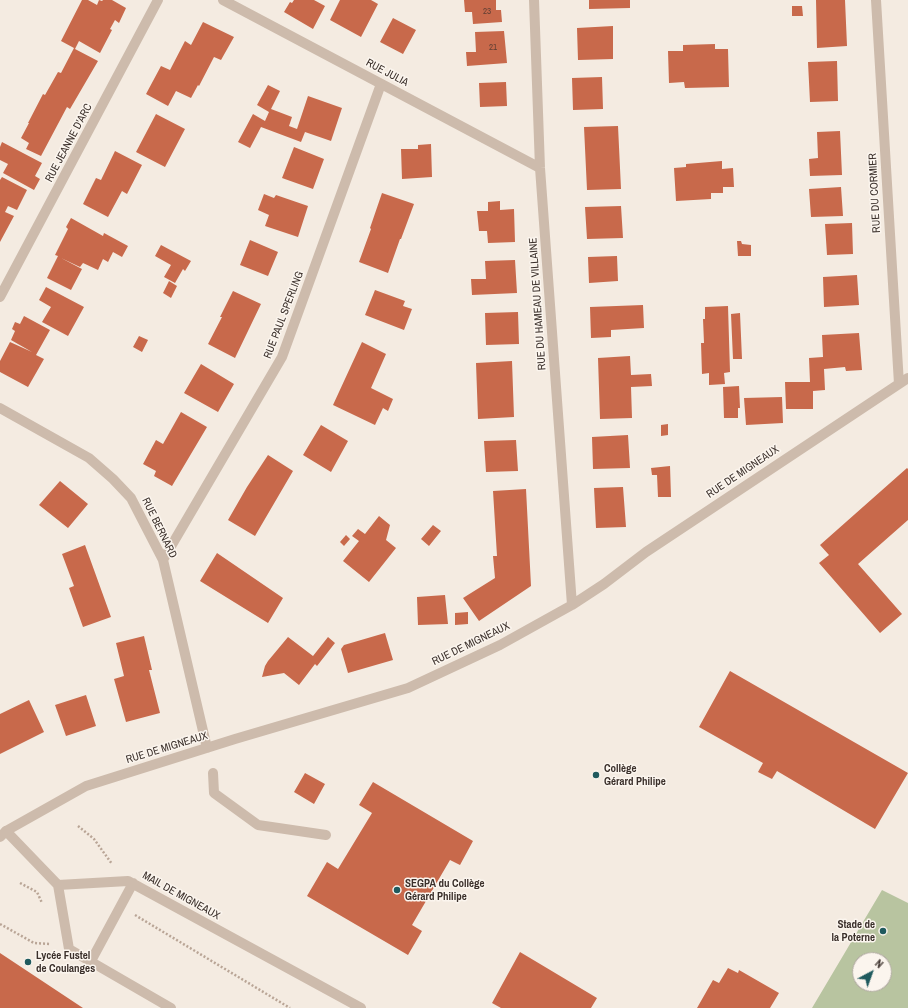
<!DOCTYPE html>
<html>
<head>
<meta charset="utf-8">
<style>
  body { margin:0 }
  #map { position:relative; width:908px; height:1008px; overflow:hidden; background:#f4ebe1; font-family:"Archivo Narrow",sans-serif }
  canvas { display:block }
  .north { position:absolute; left:852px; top:952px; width:40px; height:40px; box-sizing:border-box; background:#fbf5ee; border:1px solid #aea6a0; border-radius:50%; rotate:41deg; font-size:11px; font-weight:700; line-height:16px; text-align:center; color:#3b302b }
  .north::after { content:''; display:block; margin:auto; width:14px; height:18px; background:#1f5a5e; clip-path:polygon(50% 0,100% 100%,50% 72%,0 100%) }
</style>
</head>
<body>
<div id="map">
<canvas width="908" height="1008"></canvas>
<div class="north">N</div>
</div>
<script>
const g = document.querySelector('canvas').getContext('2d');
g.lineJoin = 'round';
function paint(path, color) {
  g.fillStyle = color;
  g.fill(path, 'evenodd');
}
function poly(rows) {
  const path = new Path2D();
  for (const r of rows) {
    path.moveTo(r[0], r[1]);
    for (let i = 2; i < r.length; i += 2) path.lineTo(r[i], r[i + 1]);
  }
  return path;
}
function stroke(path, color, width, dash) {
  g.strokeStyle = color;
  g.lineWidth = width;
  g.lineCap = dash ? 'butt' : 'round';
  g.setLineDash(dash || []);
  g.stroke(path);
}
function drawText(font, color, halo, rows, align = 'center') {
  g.font = font + ' "Archivo Narrow",sans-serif';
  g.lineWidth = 3;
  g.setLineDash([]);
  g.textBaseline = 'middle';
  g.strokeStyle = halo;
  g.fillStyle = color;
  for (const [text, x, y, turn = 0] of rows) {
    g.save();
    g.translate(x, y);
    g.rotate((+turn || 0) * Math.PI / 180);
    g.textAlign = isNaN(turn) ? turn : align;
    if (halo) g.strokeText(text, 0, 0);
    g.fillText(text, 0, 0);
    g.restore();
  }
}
paint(poly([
  [882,890,908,903,908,1008,812,1008],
  [860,960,884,960,884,984,860,984]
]), '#b8c4a0');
paint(poly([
  [82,0,88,0,97,5,99,0,102,1,103,0,112,0,126,8,119,23,115,20,110,29,112,30,100,53,79,41,75,49,98,61,70,109,67,107,41,156,26,149,29,143,21,138,29,123,28,123,43,94,45,95,58,72,61,73,74,48,61,41],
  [294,0,314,0,325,6,313,29,284,12,290,2,292,3],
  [340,0,371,0,378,4,361,37,330,20],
  [464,0,496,0,496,10,501,10,502,22,473,24,472,12,465,12],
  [589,0,630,0,630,8,589,9],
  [816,0,845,0,847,46,817,48],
  [792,6,802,6,803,16,792,16],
  [393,18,416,30,403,54,380,42],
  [203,22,234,37,221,60,214,57,199,86,198,85,191,98,176,91,168,106,146,94,161,66,170,70,185,41,191,45],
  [613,26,613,59,578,60,577,28],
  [504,31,507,63,467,66,466,52,476,52,475,32],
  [715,44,715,49,728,49,729,87,685,88,684,82,669,83,668,51,683,51,683,45],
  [837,61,838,101,810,102,808,62],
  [602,77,603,109,573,110,572,78],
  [506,82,507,106,480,107,479,83],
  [268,85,280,91,271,109,292,117,289,126,297,129,308,96,342,108,331,141,305,132,301,142,261,127,250,148,238,142,253,114,265,121,269,112,257,105],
  [156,114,185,129,165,167,136,152],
  [618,126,621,189,587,190,584,127],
  [840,131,842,175,810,176,809,159,818,158,817,132],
  [2,142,42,163,35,176,40,179,34,190,3,173,8,164,0,160,0,147],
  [431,144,432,177,402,179,401,149,418,149,418,145],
  [294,147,324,159,313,189,282,178],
  [115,151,142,165,127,194,122,191,108,217,83,204,96,178,101,180],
  [722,161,722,169,733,168,734,187,723,187,723,193,711,193,711,199,676,201,674,168,686,167,686,164],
  [2,177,27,190,17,210,8,206,5,212,14,216,0,242,0,180],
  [841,187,843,216,811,217,809,189],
  [382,193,414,204,401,239,400,239,388,273,359,262,371,229,370,228],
  [264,194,274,198,276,195,308,206,298,237,265,226,269,215,258,210],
  [500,201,500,210,514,209,515,242,488,243,487,231,479,231,477,211,488,211,488,202],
  [621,206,623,238,587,239,585,207],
  [71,218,103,236,104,233,128,246,122,257,113,252,108,262,103,259,98,270,83,263,80,267,61,258,82,269,71,290,47,278,58,256,55,255,68,229,66,227],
  [852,223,853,254,827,255,825,224],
  [250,240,278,252,268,276,240,265],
  [737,241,741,241,742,244,751,245,751,256,738,256],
  [161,245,191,261,185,271,183,269,175,283,164,277,171,265,155,256],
  [617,256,618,281,589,283,588,257],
  [515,260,517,293,472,295,471,279,486,279,485,261],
  [857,275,859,305,824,307,823,277],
  [169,281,177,286,171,298,163,293],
  [46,287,84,307,68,336,42,322,51,307,39,300],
  [375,290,405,301,403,306,412,309,404,330,365,315],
  [233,291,261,304,235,358,208,344,222,317,220,317],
  [643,305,644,328,611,330,611,337,591,338,590,307],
  [728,306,730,372,724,373,725,384,709,385,709,373,702,374,701,343,704,343,703,319,705,319,705,307],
  [518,312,519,344,486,345,485,313],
  [740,313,742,359,733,359,731,314],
  [24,316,50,330,36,355,44,359,28,387,0,372,0,361,10,342,32,352,11,340,15,331,12,329,15,322,20,324],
  [859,333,862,370,846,371,845,367,824,369,825,390,813,391,813,409,786,409,785,382,810,382,809,358,823,357,822,335],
  [139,336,148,340,142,352,133,347],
  [362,342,386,354,371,388,393,399,388,411,383,408,375,425,333,405],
  [630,356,631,375,651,374,652,386,631,387,632,418,600,419,598,358],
  [512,361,514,417,478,419,476,363],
  [201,364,234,384,218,412,184,393],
  [739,386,740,408,738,408,738,418,724,418,723,387],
  [782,397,783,423,746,425,744,398],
  [181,412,207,427,172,486,154,476,156,471,143,464,156,440,163,444],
  [668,424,668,435,661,436,661,425],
  [321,425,348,441,331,472,303,455],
  [628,435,630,468,593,469,592,437],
  [516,440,518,471,486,472,484,441],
  [268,455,293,471,255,536,228,520,247,487],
  [670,466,671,497,658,497,657,475,652,475,651,468],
  [907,468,908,469,908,520,858,564,902,614,880,633,819,563,829,555,820,545],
  [60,481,88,504,68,528,39,505],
  [623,487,626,527,596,528,594,488],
  [526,489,531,586,479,621,463,598,495,578,493,556,497,556,493,491],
  [379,516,390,525,386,540,396,548,369,582,343,561,359,541,352,536,358,529,365,534],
  [433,525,441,531,429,546,421,539],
  [346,535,350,539,344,546,340,542],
  [85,545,111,617,83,627,69,588,74,586,62,554],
  [217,553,283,598,268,623,200,581],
  [445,595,448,624,418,625,417,597],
  [468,612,468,624,455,625,455,613],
  [385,633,393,660,348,673,341,649,344,645],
  [144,636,152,670,149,670,160,713,126,722,114,679,124,676,116,643],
  [288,637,313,656,328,637,335,643,317,666,315,664,299,685,284,673,262,677,265,666,268,661],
  [730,671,908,773,875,829,777,771,772,779,758,772,763,763,699,727],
  [86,695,96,726,66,736,55,705],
  [29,700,44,732,0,754,0,714],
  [305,773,325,784,314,804,294,792],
  [373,782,473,841,460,865,450,860,412,925,422,931,408,955,307,896,327,862,338,869,372,813,359,805],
  [520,952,597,998,591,1008,501,1008,492,1003],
  [0,953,83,1008,0,1008],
  [728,968,738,973,739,970,779,993,770,1008,697,1008,713,980,719,983]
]), '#c8694b');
stroke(poly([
  [78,826,94,839,112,864],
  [20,883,37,892,42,903],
  [135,915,290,1008],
  [0,924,34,943,51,944]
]), '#b9a596', 2.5, [2, 2]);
stroke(poly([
  [213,773,214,793,258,825,326,835],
  [6,831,58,885],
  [58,885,128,881,361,1008],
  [58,885,69,949,171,1008],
  [91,961,133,883]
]), '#cdbbac', 10);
stroke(poly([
  [223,0,540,168],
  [534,0,540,168,572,605],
  [876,0,899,384],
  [0,297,158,0],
  [0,408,89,458,113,479,131,498,163,560,207,748],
  [163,560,282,357,381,84],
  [0,837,6,831,86,786,235,739,408,688,500,645,572,605,604,584,646,552,908,378]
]), '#cdbbac', 10);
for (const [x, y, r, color] of [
  [596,775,4,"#1f5a5e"],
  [397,890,4,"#1f5a5e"],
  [883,931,4,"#1f5a5e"],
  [28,962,4,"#1f5a5e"]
]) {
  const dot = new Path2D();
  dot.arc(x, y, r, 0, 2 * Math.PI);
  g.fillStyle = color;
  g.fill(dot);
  stroke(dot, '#fbf5ee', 1.5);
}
drawText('9px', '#5e3e33', null, [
  ["23",487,12],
  ["21",493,48]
]);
drawText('11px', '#3b302b', '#fbf5ee', [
  ["RUE JULIA",387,73,28],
  ["RUE JEANNE D'ARC",69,143,-62],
  ["RUE DU CORMIER",875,193,-93],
  ["RUE DU HAMEAU DE VILLAINE",538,304,-94],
  ["RUE PAUL SPERLING",284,315,-69],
  ["RUE DE MIGNEAUX",743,472,-34],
  ["RUE BERNARD",159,528,64],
  ["RUE DE MIGNEAUX",471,644,-26],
  ["RUE DE MIGNEAUX",167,748,-17],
  ["MAIL DE MIGNEAUX",181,896,29]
]);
drawText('bold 11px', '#3b302b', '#fbf5ee', [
  ["Collège",604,769],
  ["Gérard Philipe",604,782],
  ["SEGPA du Collège",405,884],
  ["Gérard Philipe",405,897],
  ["Stade de",875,925,"right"],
  ["la Poterne",875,938,"right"],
  ["Lycée Fustel",36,956],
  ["de Coulanges",36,969]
], 'left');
</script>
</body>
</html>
